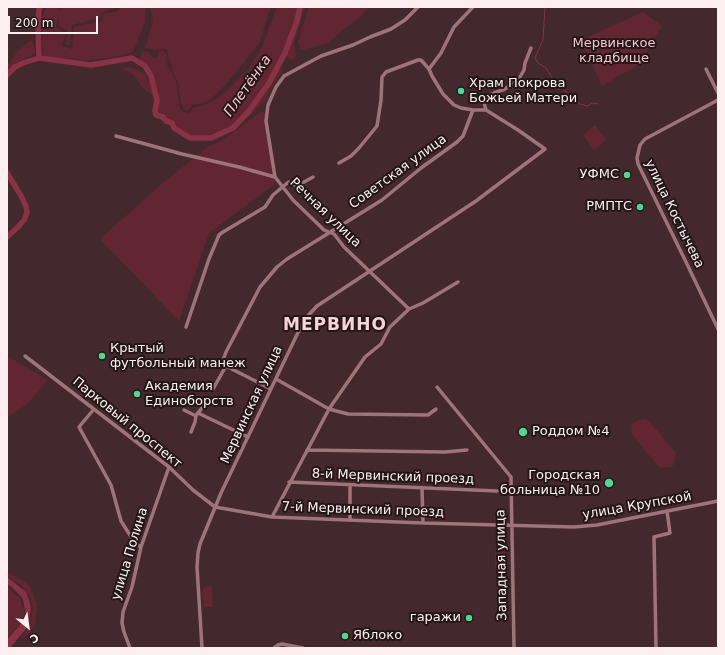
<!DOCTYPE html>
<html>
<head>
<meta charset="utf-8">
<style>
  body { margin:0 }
  #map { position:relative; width:725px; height:655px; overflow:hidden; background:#43292d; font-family:"DejaVu Sans",sans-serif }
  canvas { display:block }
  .frame { position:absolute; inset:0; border:8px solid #fdeff0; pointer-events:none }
  .north { position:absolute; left:8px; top:607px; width:40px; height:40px; -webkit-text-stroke:3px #221617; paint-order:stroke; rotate:151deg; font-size:11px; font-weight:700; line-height:16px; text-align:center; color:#fdeff0 }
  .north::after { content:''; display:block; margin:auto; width:14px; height:18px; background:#fdeff0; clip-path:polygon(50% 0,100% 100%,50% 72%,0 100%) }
  .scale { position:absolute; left:8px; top:16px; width:90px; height:18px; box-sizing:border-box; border:2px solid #fdeff0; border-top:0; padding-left:5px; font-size:12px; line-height:14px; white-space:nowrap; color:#fdeff0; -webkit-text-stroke:3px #221617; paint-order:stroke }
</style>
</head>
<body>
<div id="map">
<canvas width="725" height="655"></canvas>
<div class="frame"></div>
<div class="north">С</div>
<div class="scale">200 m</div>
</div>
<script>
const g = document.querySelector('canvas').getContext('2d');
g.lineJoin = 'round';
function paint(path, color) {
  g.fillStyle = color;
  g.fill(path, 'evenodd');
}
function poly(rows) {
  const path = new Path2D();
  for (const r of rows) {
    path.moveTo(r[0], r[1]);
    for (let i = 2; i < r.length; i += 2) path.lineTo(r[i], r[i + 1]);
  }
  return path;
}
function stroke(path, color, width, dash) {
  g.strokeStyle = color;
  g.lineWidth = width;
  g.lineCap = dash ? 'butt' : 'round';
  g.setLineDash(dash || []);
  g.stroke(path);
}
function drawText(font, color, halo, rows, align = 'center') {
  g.font = font + ' "DejaVu Sans",sans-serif';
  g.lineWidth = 4;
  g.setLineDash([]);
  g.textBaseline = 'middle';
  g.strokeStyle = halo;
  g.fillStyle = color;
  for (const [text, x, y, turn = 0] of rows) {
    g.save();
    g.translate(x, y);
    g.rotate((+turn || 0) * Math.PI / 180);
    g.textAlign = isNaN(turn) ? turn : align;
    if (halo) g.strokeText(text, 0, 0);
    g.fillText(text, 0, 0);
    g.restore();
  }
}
paint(poly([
  [46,7,61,7,59,11,64,7,117,7,101,13,99,18,72,25,70,46,65,44,68,31,59,26,58,15,56,27,65,34,61,46,72,49,74,27,101,21,104,14,118,11,122,7,146,7,145,22,133,52,110,58,86,60,43,56,42,17],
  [150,7,271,7,259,44,226,84,209,101,192,105,188,111,184,110,181,104,178,82,172,70,170,58,166,49,158,50,145,48,153,21],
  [277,7,305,7,294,43,296,56,293,60,286,57,282,64,282,72,272,86,265,101,243,122,238,123,233,128,221,134,211,138,200,139,190,138,174,128,172,123,166,121,163,117,156,115,155,111,157,100,154,87,151,76,145,66,138,61,141,57,141,52,147,51,153,58,157,58,159,52,162,50,167,54,166,63,176,81,179,106,183,112,189,113,193,108,207,104,226,92,248,69,262,47],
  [309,7,369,7,363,14,326,44,301,50,298,42],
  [643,12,662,26,638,65,602,86,581,40],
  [31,40,34,46,35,54,19,61,7,71,7,66,17,52],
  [130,67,139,70,146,75,154,94,153,96,143,88,133,74,121,69],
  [261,112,263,112,265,114,275,182,274,185,209,233,179,321,100,239,164,182,209,146,220,142],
  [595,125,606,140,594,150,583,135],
  [7,356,48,380,27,404,7,418],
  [644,419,649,421,676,453,674,464,671,467,660,468,633,436,631,429,633,424,639,420],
  [505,552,506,572,503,573,495,566,495,553],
  [7,572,24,581,30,587,37,604,35,624,29,634,20,640,27,629,31,619,33,609,30,597,21,585,7,576],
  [497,580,506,580,508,604,498,604],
  [211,586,212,587,213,607,204,607,202,592,204,587],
  [7,587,20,598,24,611,24,616,21,622,7,639]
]), '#622633');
paint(poly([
  [7,577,26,592,29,600,31,609,28,623,26,629,10,648,7,648,7,640,19,626,26,615,23,599,13,588,7,584]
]), '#893145');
stroke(poly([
  [545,7,543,40,535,58,538,63,546,68,559,89,562,88,580,104,588,106,592,103,598,104]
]), '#893145', 1);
stroke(poly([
  [39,58,38,26,39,10,40,7],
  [7,75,15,67,23,63,39,58,91,65,132,58,145,66,151,76,157,100,155,111,156,115,163,117,166,121,172,123,174,128,190,138,211,138,233,128,249,111,269,83,285,53,297,21,300,7],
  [7,173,20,194,26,206,27,213,24,220,18,227,7,237]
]), '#893145', 5.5);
stroke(poly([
  [706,69,718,93],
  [718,100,645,139,640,145,637,158,638,164,686,262,718,329],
  [486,110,483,99,494,93,505,89,520,77,524,70,525,63,531,48],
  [116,136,182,154,239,167,275,177],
  [339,163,351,156,359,148,377,126,381,100,382,77,386,72,418,60,421,60,429,69],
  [409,309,344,247,334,234,324,230,293,200,275,177,266,121,268,105,276,87,284,76,321,56,353,45,370,37,391,29,405,20,418,7],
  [186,327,209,259,219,235,223,232,265,207,273,195,286,184,289,182,297,186,313,177],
  [25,356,169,467,193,490,215,507,272,517,423,523,574,527,597,525,718,501],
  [276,379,329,409,348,414,428,415,436,409],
  [437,387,511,477,514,648],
  [213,389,226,366],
  [271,389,226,366,223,360,226,352,260,287,277,267,287,259,382,200,421,168,457,142,463,136,473,110],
  [94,409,79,427,111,485,121,521,135,543,141,547],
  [184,410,196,416,195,422,191,432],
  [198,413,248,437],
  [197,414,208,401],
  [307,450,445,452,467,450],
  [289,482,497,491],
  [350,486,350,519],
  [422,488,423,523],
  [272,517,329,409,365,357,381,344,390,327,409,309,423,303,458,282],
  [130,648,124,632,122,623,123,612,132,587,141,547,169,467],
  [202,648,197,567,198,553,200,544,221,493,304,320,317,306,476,201,545,149,518,130,486,110,473,110,461,108,454,105,443,94,432,76,429,69,441,53,454,27,473,7],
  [274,648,278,645,282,644,303,648],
  [656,648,654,537,670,533,667,511]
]), '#9e7379', 3.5);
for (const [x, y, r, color] of [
  [461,91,4,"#53d396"],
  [627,175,4,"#53d396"],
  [640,207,4,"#53d396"],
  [102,356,4,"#53d396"],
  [137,394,4,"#53d396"],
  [523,432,5,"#53d396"],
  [609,483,5,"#53d396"],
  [469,618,4,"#53d396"],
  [345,636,4,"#53d396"]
]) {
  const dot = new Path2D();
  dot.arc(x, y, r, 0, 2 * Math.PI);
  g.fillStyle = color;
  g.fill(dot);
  stroke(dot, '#221617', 1.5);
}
drawText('13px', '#f8c3ca', '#221617', [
  ["Мервинское",614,44],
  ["кладбище",614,59]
]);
drawText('13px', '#fdeff0', '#221617', [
  ["Храм Покрова",469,84],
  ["Божьей Матери",469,99],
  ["УФМС",619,175,"right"],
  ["РМПТС",632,207,"right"],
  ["Крытый",110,349],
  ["футбольный манеж",110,364],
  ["Академия",145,387],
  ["Единоборств",145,402],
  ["Роддом №4",532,432],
  ["Городская",600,476,"right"],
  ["больница №10",600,491,"right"],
  ["гаражи",461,618,"right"],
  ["Яблоко",353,636]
], 'left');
drawText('13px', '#fdeff0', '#221617', [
  ["Советская улица",398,172,-36],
  ["Речная улица",325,213,44],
  ["улица Костычева",674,214,64],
  ["Мервинская улица",252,405,-65],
  ["Парковый проспект",127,423,39],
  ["8-й Мервинский проезд",393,477,2],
  ["улица Крупской",637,506,-10],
  ["7-й Мервинский проезд",363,510,2],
  ["улица Полина",130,554,-73],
  ["Западная улица",502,565,-91]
]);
drawText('italic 14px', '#fac6cd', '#221617', [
  ["Плетёнка",248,86,-55]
]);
g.letterSpacing = '1px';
drawText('bold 17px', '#f7d4d8', '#221617', [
  ["МЕРВИНО",335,326]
]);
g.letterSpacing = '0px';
</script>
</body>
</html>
